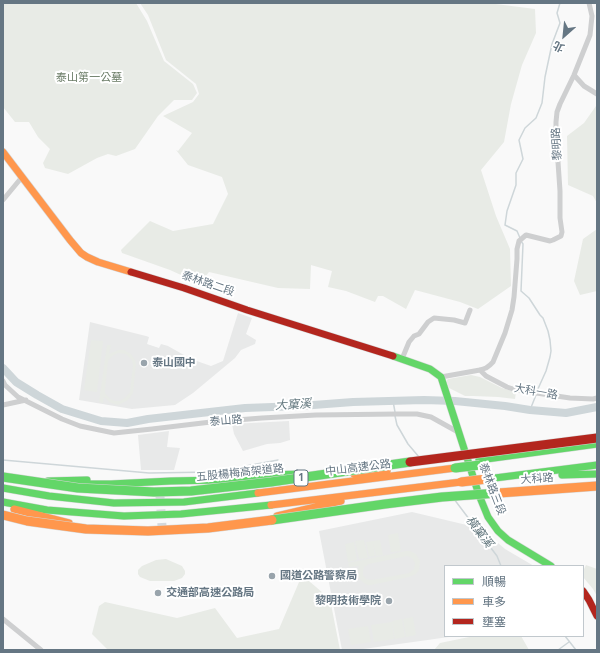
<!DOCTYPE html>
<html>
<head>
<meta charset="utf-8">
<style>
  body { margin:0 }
  #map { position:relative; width:600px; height:653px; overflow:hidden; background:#f9f9f9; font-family:"Noto Sans","Noto Sans TC",sans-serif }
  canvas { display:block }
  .frame { position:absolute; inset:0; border:4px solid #657683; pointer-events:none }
  .legend { position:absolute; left:444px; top:565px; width:140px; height:72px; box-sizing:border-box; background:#fff; border:1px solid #c1c8cd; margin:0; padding:5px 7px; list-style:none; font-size:12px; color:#657683 }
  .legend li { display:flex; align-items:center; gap:8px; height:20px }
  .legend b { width:20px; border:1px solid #c1c8cd }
  .north { position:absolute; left:544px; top:16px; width:40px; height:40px; -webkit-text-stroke:3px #fff; paint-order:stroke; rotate:207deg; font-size:11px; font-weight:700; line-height:16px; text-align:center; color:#657683 }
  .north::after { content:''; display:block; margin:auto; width:14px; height:18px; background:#657683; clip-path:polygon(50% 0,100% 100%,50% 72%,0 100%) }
</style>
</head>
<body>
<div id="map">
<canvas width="600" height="653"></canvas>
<div class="frame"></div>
<ul class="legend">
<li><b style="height:5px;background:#63d668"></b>順暢</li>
<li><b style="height:5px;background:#ff974d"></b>車多</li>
<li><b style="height:5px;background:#b3261e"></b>壅塞</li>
</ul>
<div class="north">北</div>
</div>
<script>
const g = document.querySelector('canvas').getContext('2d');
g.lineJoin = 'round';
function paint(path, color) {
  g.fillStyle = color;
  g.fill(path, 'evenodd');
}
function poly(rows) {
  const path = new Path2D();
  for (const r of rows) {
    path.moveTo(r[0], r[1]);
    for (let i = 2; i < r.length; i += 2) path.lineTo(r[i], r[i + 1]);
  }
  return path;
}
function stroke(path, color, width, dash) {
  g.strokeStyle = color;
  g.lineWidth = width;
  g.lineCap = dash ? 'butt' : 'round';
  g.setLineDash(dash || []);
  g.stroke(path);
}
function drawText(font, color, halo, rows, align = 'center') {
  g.font = font + ' "Noto Sans","Noto Sans TC",sans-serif';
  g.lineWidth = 4;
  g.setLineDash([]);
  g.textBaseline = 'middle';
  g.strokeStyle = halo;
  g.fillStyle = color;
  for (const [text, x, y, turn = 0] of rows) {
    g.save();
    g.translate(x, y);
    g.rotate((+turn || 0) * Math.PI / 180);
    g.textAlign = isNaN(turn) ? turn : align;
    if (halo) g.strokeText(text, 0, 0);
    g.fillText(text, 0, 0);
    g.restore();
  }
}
paint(poly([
  [238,313,252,318,246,334,256,340,255,344,241,350,235,358,193,393,175,405,132,409,79,400,90,322,146,336,149,337,147,344,159,348,161,344,168,346,191,359,211,366,223,361],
  [289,421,290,440,280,443,267,444,243,451,234,434,232,424],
  [169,431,167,447,180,448,174,470,141,470,138,435],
  [412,512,471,526,489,549,498,543,505,549,534,566,445,566,445,636,456,636,356,650,342,650,319,531]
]), '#e8e9e9');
paint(poly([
  [3,3,136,3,147,21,164,61,193,84,197,93,192,100,174,100,158,116,135,149,116,156,108,154,97,158,68,174,45,168,43,163,50,149,38,137,29,122,15,122,3,107],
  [140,3,488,3,535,9,536,33,522,65,511,104,504,142,481,170,496,216,510,249,511,286,478,309,460,302,415,290,406,309,383,296,378,296,375,302,346,291,328,287,332,271,311,265,310,289,278,288,209,272,201,282,181,275,170,270,122,253,121,250,150,221,173,231,213,224,228,194,222,177,188,165,176,150,178,151,192,133,163,116,193,102,199,94,196,84,166,60,148,15],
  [596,106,597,106,597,203,593,196,568,185,567,136,584,123],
  [597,229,597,291,580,295,574,281,583,239],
  [91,340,103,341,97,392,84,390],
  [107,345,111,345,109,354,118,350,124,350,131,354,135,360,136,364,133,393,128,400,118,405,111,403,104,397,103,403,99,402],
  [118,353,126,354,132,360,133,365,130,392,126,397,120,401,115,401,110,399,105,393,105,389,108,361,112,356],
  [471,375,480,377,502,388,516,392,515,399,498,397,473,396,465,396,449,388,447,382,447,380,448,379],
  [398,533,401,551,391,552,388,535],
  [364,540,368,558,359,559,355,541],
  [380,540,383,555,376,556,373,544,375,556,369,557,366,542],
  [354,542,357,560,348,562,345,544],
  [406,551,410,551,416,554,420,561,419,570,416,574,409,577,371,585,368,585,364,583,358,577,357,572,359,566,349,567,348,563],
  [407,556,412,558,415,563,414,569,409,573,372,580,366,579,363,575,363,572,364,567,369,564],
  [166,559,182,566,185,571,185,574,182,578,174,581,150,581,140,577,138,574,138,570,142,566,156,560],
  [586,565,597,569,597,596,593,589,583,577,583,571],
  [302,575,330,599,340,650,108,650,92,634,99,606,105,602,177,618,215,608,237,638,279,629],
  [413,617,416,635,406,637,403,619],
  [402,619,405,637,395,639,392,621],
  [392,622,394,639,374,642,371,625],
  [368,626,371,642,351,645,348,629],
  [474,636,521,636,529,650,434,650,440,643]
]), '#e8ebe6');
stroke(poly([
  [520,238,517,231,505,225,507,211,516,185,516,173,523,159,519,140,525,128,536,118,542,103,545,77,552,44,560,23,557,13,560,3],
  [521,241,523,244,521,291,529,298,540,315,543,318,548,331,550,340,551,351,550,357,546,371,537,391],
  [393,401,395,412],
  [530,410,536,395],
  [395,416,397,425,408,444,419,457],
  [3,460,149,473,214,472,278,460],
  [454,499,497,556,501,566],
  [565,636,576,650],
  [558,650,569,642]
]), '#ced6d9', 1.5);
stroke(poly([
  [3,368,16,382,37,395,62,409,101,421,127,423,148,419,245,408,300,406,353,402,424,400,455,401,505,406,530,410,566,413,597,407]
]), '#ced6d9', 8);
stroke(poly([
  [160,496,162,526]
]), '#d4d8dc', 9, [9, 4.5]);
const fast = poly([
  [393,356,430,369,441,377,479,495,488,517,498,531,508,540,551,566],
  [479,460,597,444],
  [262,475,303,474],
  [562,475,597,474],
  [487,479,597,465],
  [48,481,87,480],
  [80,484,111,484,171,481,268,479],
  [3,488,49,496,114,503,184,502,258,493],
  [3,502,47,510,124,516,181,514,271,505]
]);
const slow = poly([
  [3,152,70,240,81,253,87,257,98,262,131,272],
  [354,474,387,471],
  [258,493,455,468],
  [271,505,461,482],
  [14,509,69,523],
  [277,516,341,501]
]);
const jam = poly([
  [131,272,184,288,247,310,393,356],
  [583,591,589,600,597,616]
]);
stroke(fast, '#d5d6d7', 8);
stroke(slow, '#d5d6d7', 8);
stroke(jam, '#d5d6d7', 8);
stroke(poly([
  [574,75,584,86,597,94],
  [3,200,22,177],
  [402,359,409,342,414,336,419,334,428,322,434,318,454,320,465,323,470,310],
  [480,370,486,376,507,387,516,390,570,398,593,399,597,398],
  [441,377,480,370,486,368,490,365,493,362,505,333,512,310,514,297,517,259,517,249,519,241,526,235,550,241,553,240,561,236,562,232,560,218,560,191,556,133,556,122,557,112,560,104,574,75,590,35,592,16,589,3],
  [3,381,5,385,18,397,62,419,80,426,114,433,152,429,211,422,262,418,316,415,397,414,417,414,431,417,458,432],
  [3,405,26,400],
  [3,619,41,650]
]), '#cecfd0', 5);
stroke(fast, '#63d668', 7);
stroke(slow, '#ff974d', 7);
stroke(jam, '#b3261e', 7);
const fastBridge = poly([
  [455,468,480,465],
  [3,477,78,488,154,492,191,491,271,482,410,462],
  [272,520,385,504,442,497,499,493]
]);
const slowBridge = poly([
  [461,482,487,479],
  [499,493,597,486],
  [3,515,27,521,86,529,148,531,208,528,272,520]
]);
const jamBridge = poly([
  [410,462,597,438]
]);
stroke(fastBridge, '#d5d6d6', 10, []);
stroke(slowBridge, '#d5d6d6', 10, []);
stroke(jamBridge, '#d5d6d6', 10, []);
stroke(fastBridge, '#63d668', 9);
stroke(slowBridge, '#ff974d', 9);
stroke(jamBridge, '#b3261e', 9);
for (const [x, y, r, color] of [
  [144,363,4,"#99a4ac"],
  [272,576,4,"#99a4ac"],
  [158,593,4,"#99a4ac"],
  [389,601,4,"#99a4ac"]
]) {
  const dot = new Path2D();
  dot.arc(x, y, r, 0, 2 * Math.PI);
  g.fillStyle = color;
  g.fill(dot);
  stroke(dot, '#fff', 1.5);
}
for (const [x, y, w] of [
  [301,478,14]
]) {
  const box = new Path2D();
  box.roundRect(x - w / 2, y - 8, w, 16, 3);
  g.fillStyle = '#fff';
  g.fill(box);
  stroke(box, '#657683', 1);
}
drawText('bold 10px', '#657683', null, [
  ["1",301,478]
]);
drawText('11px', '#687a64', '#fff', [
  ["泰山第一公墓",89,78]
]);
drawText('11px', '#657683', '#fff', [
  ["黎明路",557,144,-93],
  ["泰林路二段",208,284,19],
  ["大科一路",536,392,10],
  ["泰山路",226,421,-5],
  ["中山高速公路",358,468,-7],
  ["五股楊梅高架道路",240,473,-6],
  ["大科路",537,479,-4],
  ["泰林路三段",492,489,69]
]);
drawText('bold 11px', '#657683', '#fff', [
  ["泰山國中",152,363],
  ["國道公路警察局",280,576],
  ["交通部高速公路局",166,593],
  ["黎明技術學院",381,601,"right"]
], 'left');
drawText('italic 12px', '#60757c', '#fff', [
  ["大窠溪",293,405,-3],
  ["橫窠溪",479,532,53]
]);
</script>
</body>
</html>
